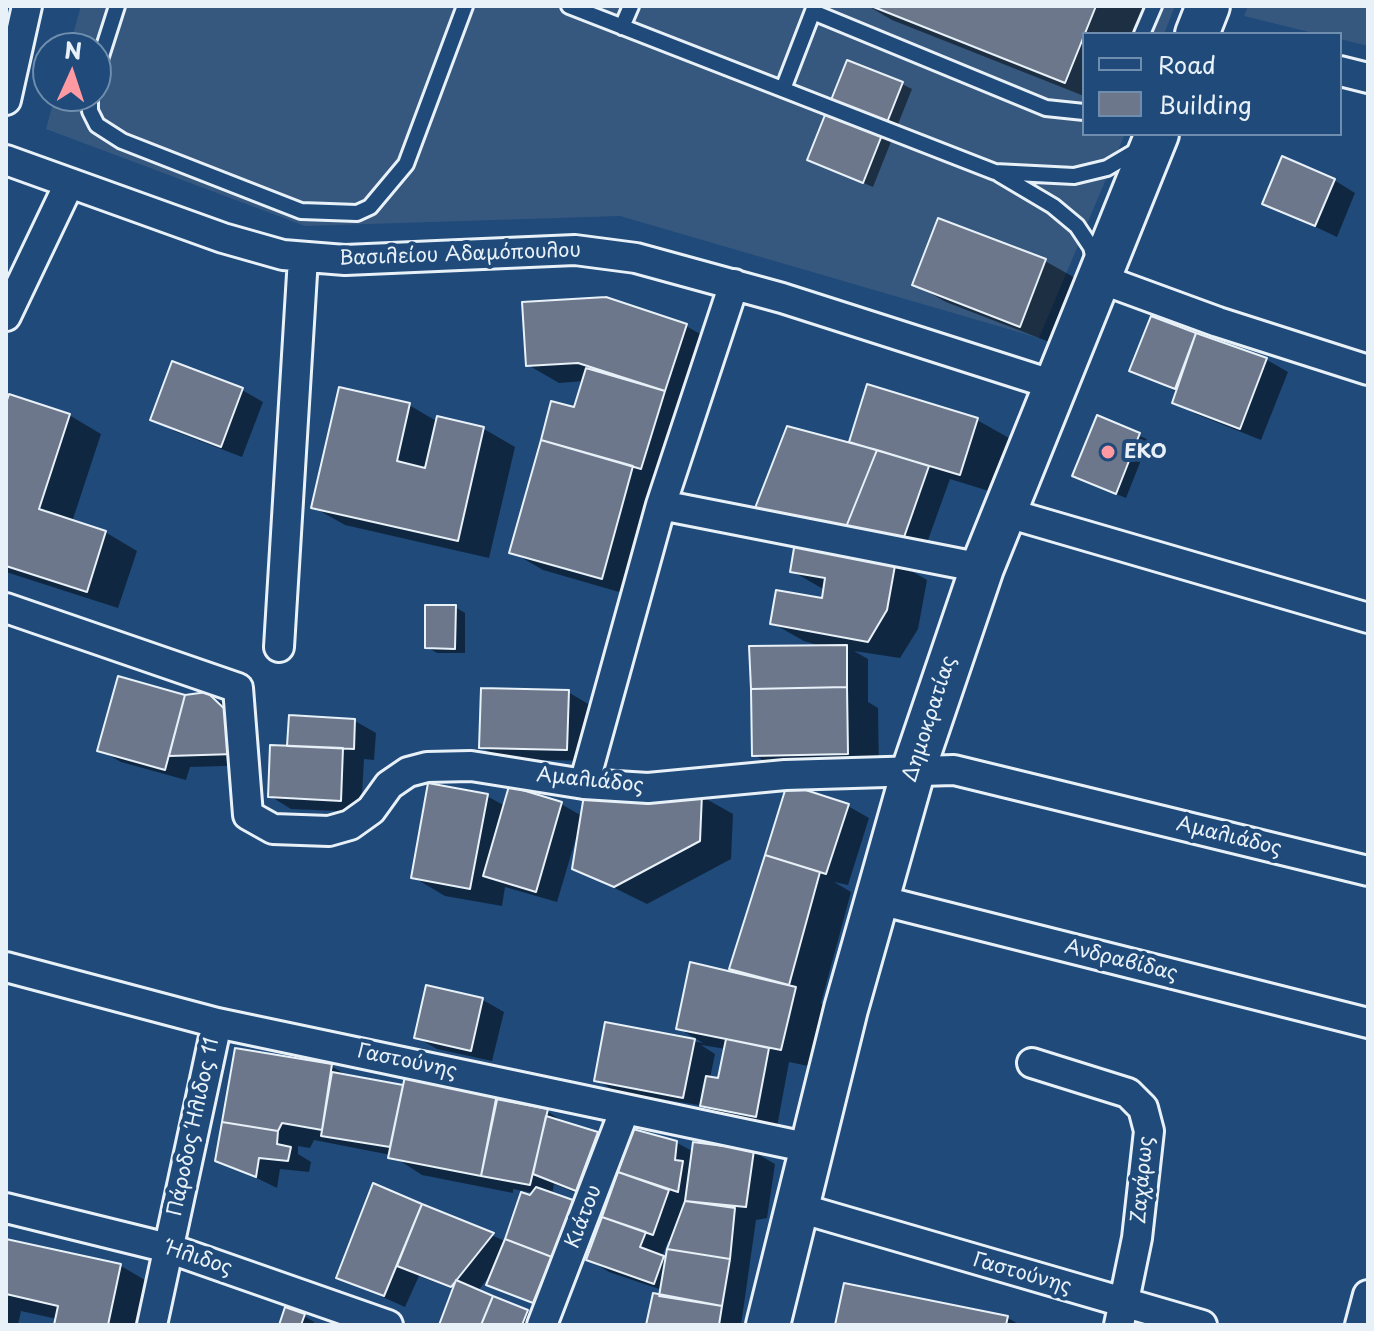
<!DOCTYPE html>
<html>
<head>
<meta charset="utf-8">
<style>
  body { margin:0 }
  #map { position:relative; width:1374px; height:1331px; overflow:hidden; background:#1f4a7a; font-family:"Playpen Sans",sans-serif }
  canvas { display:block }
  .frame { position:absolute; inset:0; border:8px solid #e8f1f8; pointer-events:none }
  .legend { position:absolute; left:1082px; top:32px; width:260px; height:104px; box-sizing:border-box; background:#1f4a7a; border:2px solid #6f8dac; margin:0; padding:10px 14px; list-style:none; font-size:24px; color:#e8f1f8 }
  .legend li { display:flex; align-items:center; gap:16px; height:40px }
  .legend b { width:40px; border:2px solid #6f8dac }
  .north { position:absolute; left:32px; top:32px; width:80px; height:80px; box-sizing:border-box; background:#1f4a7a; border:2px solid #6f8dac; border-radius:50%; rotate:3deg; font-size:22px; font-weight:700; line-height:32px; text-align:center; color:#e8f1f8 }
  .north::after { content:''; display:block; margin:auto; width:28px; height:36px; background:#ff9aa2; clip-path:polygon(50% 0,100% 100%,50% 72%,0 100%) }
</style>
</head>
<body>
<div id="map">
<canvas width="1374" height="1331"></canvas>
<div class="frame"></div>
<ul class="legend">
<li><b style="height:10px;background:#1f4a7a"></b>Road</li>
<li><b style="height:22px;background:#6c778b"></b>Building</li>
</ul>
<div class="north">N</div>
</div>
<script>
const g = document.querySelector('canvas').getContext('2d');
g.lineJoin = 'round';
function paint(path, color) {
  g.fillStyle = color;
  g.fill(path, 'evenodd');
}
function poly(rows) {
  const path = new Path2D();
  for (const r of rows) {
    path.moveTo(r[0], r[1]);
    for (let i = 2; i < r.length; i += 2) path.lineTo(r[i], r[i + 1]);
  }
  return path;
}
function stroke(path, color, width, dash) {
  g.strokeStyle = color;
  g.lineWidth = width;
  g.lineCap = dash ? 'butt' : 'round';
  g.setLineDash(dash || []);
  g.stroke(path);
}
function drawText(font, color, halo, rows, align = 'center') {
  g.font = font + ' "Playpen Sans",sans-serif';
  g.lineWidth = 8;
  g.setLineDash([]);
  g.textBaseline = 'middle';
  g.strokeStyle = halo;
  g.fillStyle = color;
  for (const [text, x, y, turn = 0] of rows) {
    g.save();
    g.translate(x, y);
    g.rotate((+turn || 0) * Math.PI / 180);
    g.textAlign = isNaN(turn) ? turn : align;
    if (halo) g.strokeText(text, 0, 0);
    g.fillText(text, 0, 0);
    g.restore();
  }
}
paint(poly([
  [81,6,1175,6,1164,34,1084,34,1084,134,1125,134,1039,338,620,216,305,226,46,129,55,96,96,96,96,48,69,48],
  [1248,6,1368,6,1368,46,1340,39,1340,34,1317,34,1244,16]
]), '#36587f');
paint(poly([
  [868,6,1146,6,1135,34,1084,34,1084,96,892,20],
  [902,84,912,89,873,187,809,159],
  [1334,180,1355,193,1337,237,1265,203],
  [1045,261,1077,279,1052,343,946,302,914,284],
  [1152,318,1267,360,1288,372,1261,440,1196,414,1175,402,1177,392,1132,370],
  [686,326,718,344,633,596,543,570,512,552,576,410,584,381,559,383,528,365],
  [868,387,977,420,1009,438,992,492,950,479,924,551,788,525,757,507,851,444],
  [242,390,263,402,242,457,174,431,153,419],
  [409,405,438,422,438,418,484,429,515,447,489,558,345,525,313,507],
  [6,410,69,415,101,434,72,522,105,532,137,551,118,608,6,572],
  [1098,418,1149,440,1126,498,1085,481],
  [896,562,927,580,918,629,900,658,854,651,868,659,868,702,878,708,879,772,785,773,754,755,824,647,804,641,772,623,824,600,823,589,792,571],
  [455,607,465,613,465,653,437,653,427,647],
  [120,679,185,697,207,694,229,707,256,765,190,767,186,780,121,762,100,750],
  [568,692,590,705,588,761,502,759,481,747],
  [355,721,376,733,374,760,364,759,361,812,291,809,270,796,289,748],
  [487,796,505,806,561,804,582,816,701,796,733,814,731,859,647,904,574,868,576,838,557,902,505,887,502,906,445,896,413,877],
  [848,806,869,818,848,885,834,882,851,892,821,1003,827,1007,813,1067,789,1062,777,1127,723,1117,705,1106,617,1092,596,1080,607,1025,703,1043,678,1028,692,965,731,971,767,855],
  [701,1045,726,1049,720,1080,710,1078,715,1054],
  [428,988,483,1000,504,1012,492,1061,437,1049,416,1037],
  [331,1066,350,1077,404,1088,497,1097,509,1104,547,1111,568,1125,597,1134,618,1146,598,1202,554,1184,552,1195,593,1214,555,1314,488,1284,491,1274,478,1291,527,1311,547,1325,442,1325,455,1290,419,1276,405,1307,338,1277,374,1185,505,1241,534,1193,513,1189,513,1193,422,1175,391,1155,314,1140,310,1148,298,1146,298,1154,311,1162,309,1172,280,1169,277,1188,218,1159],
  [635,1131,677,1143,694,1152,754,1152,775,1164,767,1218,756,1220,741,1325,648,1325,662,1290,609,1272,588,1259],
  [668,1241,670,1242,667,1260,662,1257],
  [6,1241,121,1266,162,1290,154,1325,56,1325,57,1319,21,1311,18,1325,6,1325],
  [304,1316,314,1322,313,1325,281,1325],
  [1008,1318,1020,1325,837,1325]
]), '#0007');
const building = poly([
  [871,6,1096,6,1065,83,871,6],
  [847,60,903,82,863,183,807,160,847,60],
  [1282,156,1335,179,1315,226,1262,204,1282,156],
  [938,218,1046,259,1020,327,912,285,938,218],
  [606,297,687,324,665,391,578,363,526,366,522,302,606,297],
  [1151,316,1196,333,1175,389,1129,371,1151,316],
  [1196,333,1267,358,1240,429,1172,403,1196,333],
  [172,361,243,388,221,447,150,420,172,361],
  [586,368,665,391,641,469,541,440,551,401,574,407,586,368],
  [867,384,978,418,960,475,849,442,867,384],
  [339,387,410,403,397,461,425,468,437,416,484,427,458,541,311,508,339,387],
  [9,394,70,414,39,509,106,531,87,592,6,566,6,403,9,394],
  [1097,415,1140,433,1116,494,1072,476,1097,415],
  [787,426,877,450,846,527,755,508,787,426],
  [541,440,633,466,602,579,509,553,541,440],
  [877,450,929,466,903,540,846,527,877,450],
  [795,542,896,560,887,610,868,642,770,624,776,590,822,598,825,578,790,572,795,542],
  [425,605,456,605,455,649,425,648,425,605],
  [847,645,847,687,751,689,749,646,847,645],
  [118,676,185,695,165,770,97,751,118,676],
  [847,687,848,754,752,756,751,689,847,687],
  [481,688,569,690,567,750,479,748,481,688],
  [207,692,234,718,235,754,169,756,185,695,207,692],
  [289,715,355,719,354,749,287,746,289,715],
  [270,745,343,748,341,801,268,797,270,745],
  [428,783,488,794,470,889,411,878,428,783],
  [787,784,849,804,826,874,765,855,787,784],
  [509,786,562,802,536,892,483,876,509,786],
  [585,789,702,794,700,841,614,887,572,869,585,789],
  [765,855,820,872,789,985,729,969,765,855],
  [690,962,796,987,781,1050,676,1029,690,962],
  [426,985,483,998,471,1051,414,1038,426,985],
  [605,1022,695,1039,683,1098,594,1081,605,1022],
  [726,1039,769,1048,756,1117,700,1106,706,1076,718,1078,726,1039],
  [235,1048,332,1064,322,1130,282,1123,278,1131,222,1122,235,1048],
  [332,1072,403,1085,390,1147,321,1136,332,1072],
  [405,1076,498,1095,481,1176,388,1158,405,1076],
  [496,1099,548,1109,530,1185,481,1176,496,1099],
  [546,1116,598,1132,576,1191,533,1174,546,1116],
  [222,1122,278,1131,277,1144,291,1147,288,1161,259,1158,256,1177,215,1161,222,1122],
  [633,1129,677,1141,675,1160,683,1161,678,1192,618,1172,633,1129],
  [693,1142,754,1150,746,1207,685,1201,693,1142],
  [618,1172,669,1190,653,1235,602,1217,618,1172],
  [373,1183,422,1204,384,1296,336,1278,373,1183],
  [536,1187,573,1200,552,1257,505,1239,521,1192,530,1195,536,1187],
  [685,1201,735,1208,730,1259,667,1249,685,1201],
  [422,1204,494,1233,451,1287,397,1266,422,1204],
  [602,1217,646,1232,640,1247,664,1256,654,1284,586,1260,602,1217],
  [6,1239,121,1264,108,1325,54,1325,58,1306,6,1294,6,1239],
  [505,1239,552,1257,533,1303,486,1285,505,1239],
  [667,1249,730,1259,722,1306,659,1296,667,1249],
  [456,1280,493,1296,481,1325,439,1325,456,1280],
  [844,1283,1008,1316,1006,1325,835,1325,844,1283],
  [653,1293,722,1306,719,1325,646,1325,653,1293],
  [493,1296,528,1310,522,1325,481,1325,493,1296],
  [285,1307,305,1314,301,1325,279,1325,285,1307]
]);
paint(building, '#6c778b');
stroke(building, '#e8f1f8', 2);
const service = poly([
  [569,6,995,172,1074,176,1107,168,1141,148],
  [813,12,1046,108,1084,112],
  [622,27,631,6],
  [1142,34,1154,6],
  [96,72,117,6],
  [783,89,815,6],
  [90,96,90,111,97,125,122,141,301,211,357,213,370,207,406,164,465,6],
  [999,174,1053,206,1077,226,1091,247,1095,263]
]);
const minor = poly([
  [1340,71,1368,78],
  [6,100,27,6],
  [6,160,223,238,283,255,345,260,575,250,636,258,782,298,1054,385],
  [1098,278,1218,322,1368,370],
  [6,316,69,184],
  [661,505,982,568],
  [1004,512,1368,618],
  [6,608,238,688,248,815,273,829,329,831,350,825,371,810,389,785,408,772,427,767,471,766,584,784,648,788,785,775,954,770,1368,871],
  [279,647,303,258],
  [584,784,661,505,734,284],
  [875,899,1368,1023],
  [6,967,217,1023,810,1148],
  [1032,1063,1128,1093,1143,1108,1149,1131,1137,1238,1119,1325],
  [796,1207,1202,1325],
  [6,1208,168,1248,388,1325],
  [152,1325,217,1023],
  [542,1325,625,1109],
  [1360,1325,1368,1295]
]);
const primary = poly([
  [1197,34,1208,6],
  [768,1325,846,1009,914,768,982,568,1157,134]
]);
stroke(service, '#e8f1f8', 20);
stroke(minor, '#e8f1f8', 34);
stroke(primary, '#e8f1f8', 48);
stroke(service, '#1f4a7a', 14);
stroke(minor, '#1f4a7a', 28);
stroke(primary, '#1f4a7a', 42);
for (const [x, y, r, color] of [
  [1108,452,8,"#ff9aa2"]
]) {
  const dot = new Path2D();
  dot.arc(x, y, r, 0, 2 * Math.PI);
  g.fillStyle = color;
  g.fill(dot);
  stroke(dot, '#1f4a7a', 3);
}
drawText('20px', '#e8f1f8', '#1f4a7a', [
  ["Βασιλείου Αδαμόπουλου",460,255,-2],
  ["Δημοκρατίας",930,719,-72],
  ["Αμαλιάδος",590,781,6],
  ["Αμαλιάδος",1229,837,14],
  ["Ανδραβίδας",1121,961,14],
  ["Γαστούνης",407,1062,12],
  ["Πάροδος Ήλιδος 11",194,1127,-78],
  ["Ζαχάρως",1143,1180,-85],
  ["Κιάτου",584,1217,-69],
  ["Ήλιδος",199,1259,18],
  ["Γαστούνης",1022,1274,16]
]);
drawText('bold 20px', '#e8f1f8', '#1f4a7a', [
  ["EKO",1124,452]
], 'left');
</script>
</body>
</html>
